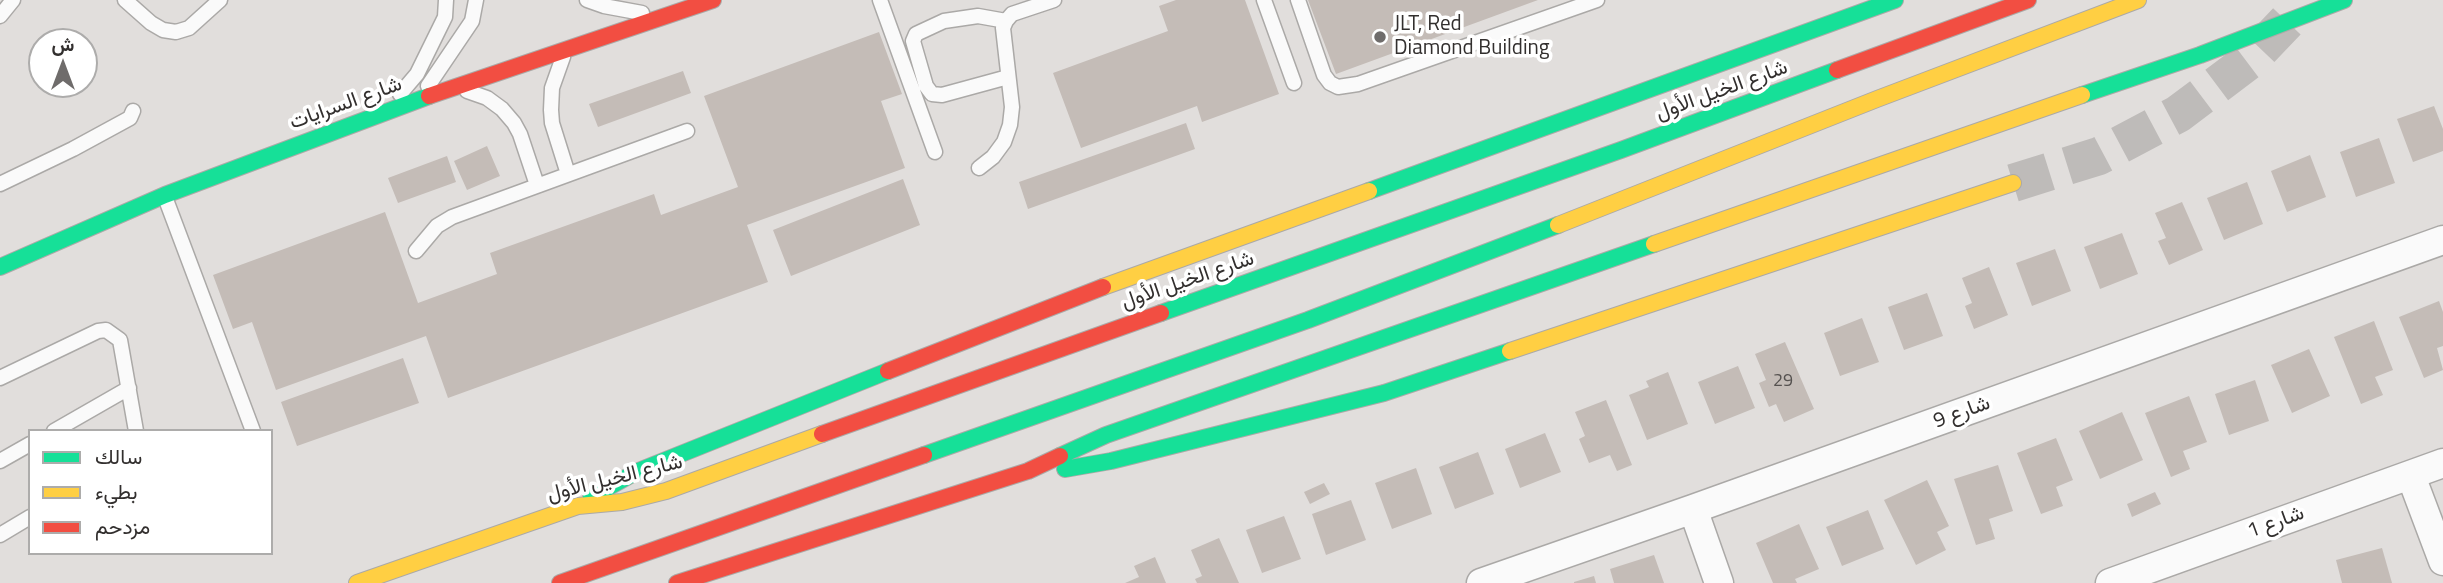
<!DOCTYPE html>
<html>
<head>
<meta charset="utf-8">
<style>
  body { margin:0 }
  #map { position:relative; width:2443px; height:583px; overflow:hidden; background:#e1dedc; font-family:"Titillium Web",Vazirmatn,sans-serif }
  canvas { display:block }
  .legend { position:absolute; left:28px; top:429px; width:245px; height:126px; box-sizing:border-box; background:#fff; border:2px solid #adacab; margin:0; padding:9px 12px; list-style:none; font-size:21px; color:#322f2e }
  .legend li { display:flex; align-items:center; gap:14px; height:35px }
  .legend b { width:35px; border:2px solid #adacab }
  .north { position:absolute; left:28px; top:28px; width:70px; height:70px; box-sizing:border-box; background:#fff; border:2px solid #adacab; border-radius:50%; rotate:0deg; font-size:19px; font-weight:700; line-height:28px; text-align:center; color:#322f2e }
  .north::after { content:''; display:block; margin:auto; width:24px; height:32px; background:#6f6c6b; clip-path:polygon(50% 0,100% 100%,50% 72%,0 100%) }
</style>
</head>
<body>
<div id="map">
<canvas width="2443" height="583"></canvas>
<ul class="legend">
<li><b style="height:9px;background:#16e098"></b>سالك</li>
<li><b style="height:9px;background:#ffcf43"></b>بطيء</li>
<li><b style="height:9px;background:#f24e42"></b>مزدحم</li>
</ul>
<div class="north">ش</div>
</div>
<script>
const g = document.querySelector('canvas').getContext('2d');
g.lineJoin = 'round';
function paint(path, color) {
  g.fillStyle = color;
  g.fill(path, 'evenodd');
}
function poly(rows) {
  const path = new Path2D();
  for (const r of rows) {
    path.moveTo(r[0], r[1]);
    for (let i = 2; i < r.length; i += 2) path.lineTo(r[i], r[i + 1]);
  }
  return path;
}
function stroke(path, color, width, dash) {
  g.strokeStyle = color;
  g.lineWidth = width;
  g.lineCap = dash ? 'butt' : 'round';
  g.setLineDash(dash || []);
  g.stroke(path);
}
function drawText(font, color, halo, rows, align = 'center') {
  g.font = font + ' "Titillium Web",Vazirmatn,sans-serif';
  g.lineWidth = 7;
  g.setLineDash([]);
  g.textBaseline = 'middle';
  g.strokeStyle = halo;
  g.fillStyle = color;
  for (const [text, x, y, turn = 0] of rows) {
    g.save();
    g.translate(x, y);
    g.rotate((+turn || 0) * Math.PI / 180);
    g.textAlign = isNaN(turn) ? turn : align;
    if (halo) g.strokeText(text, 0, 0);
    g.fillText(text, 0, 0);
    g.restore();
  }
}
paint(poly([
  [1176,0,1245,0,1279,94,1202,122,1197,106,1081,148,1053,73,1168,31,1159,6],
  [1308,0,1538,0,1336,74],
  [879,32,902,94,881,101,905,168,747,225,768,282,448,398,426,336,276,390,252,322,233,329,213,275,385,212,418,303,497,274,490,253,654,194,661,215,738,187,704,96],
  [683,71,691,93,598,127,589,104],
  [2434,106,2443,129,2443,151,2413,162,2397,119],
  [1186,123,1195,149,1028,209,1019,182],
  [2379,138,2395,183,2356,197,2340,152],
  [487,146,500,176,467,190,454,161],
  [2310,155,2326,197,2287,212,2271,171],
  [447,156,456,182,398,203,388,178],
  [903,179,920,225,791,276,773,230],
  [2247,182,2263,224,2224,240,2207,198],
  [2182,202,2203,250,2169,265,2158,241,2166,238,2155,213],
  [2122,233,2138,274,2100,289,2084,247],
  [2055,249,2071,291,2032,306,2016,263],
  [1989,267,2008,315,1974,329,1965,306,1972,303,1962,278],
  [1927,293,1943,336,1904,350,1888,307],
  [2439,301,2443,312,2443,346,2437,348,2443,370,2424,378,2399,317],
  [1862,318,1879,362,1840,376,1824,333],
  [2374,321,2393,370,2375,377,2383,395,2361,404,2334,337],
  [1785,342,1814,409,1784,422,1776,404,1769,407,1759,383,1766,380,1755,354],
  [2309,349,2330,396,2292,413,2271,365],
  [403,358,419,403,297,446,281,402],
  [1738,366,1755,408,1715,424,1698,382],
  [1668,372,1688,424,1647,440,1629,395,1649,387,1646,381],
  [2255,380,2269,421,2229,435,2215,394],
  [2189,396,2207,442,2183,451,2190,469,2171,477,2145,413],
  [1606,400,1632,465,1617,471,1610,455,1589,463,1579,439,1585,436,1575,412],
  [2122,412,2143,460,2100,479,2079,431],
  [1545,433,1561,472,1520,488,1505,449],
  [2056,438,2073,480,2056,487,2063,506,2041,514,2017,453],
  [1478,452,1494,494,1455,509,1439,467],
  [1998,465,2013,511,1989,519,1995,539,1976,545,1954,479],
  [1416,468,1432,514,1392,529,1375,483],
  [1927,480,1949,526,1937,532,1946,550,1916,565,1884,500],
  [1324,483,1330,494,1310,504,1304,492],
  [2155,492,2161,504,2132,517,2127,504],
  [1351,500,1366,540,1326,555,1312,514],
  [1868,510,1884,549,1842,566,1826,527],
  [1284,516,1301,559,1262,573,1246,530],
  [1799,524,1819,569,1795,579,1797,583,1773,583,1756,543],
  [1219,538,1239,583,1197,583,1195,579,1202,576,1191,550],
  [2382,548,2392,583,2342,583,2336,560],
  [1654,555,1664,583,1614,583,1610,569],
  [1155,557,1166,583,1125,583,1139,577,1134,566],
  [1594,576,1596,583,1574,583,1574,582]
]), '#c4bcb7');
stroke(poly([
  [2013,183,2099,156,2178,114,2250,60,2292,16]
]), '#bebbb9', 38, [38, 19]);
const lane = poly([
  [125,0,151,23,163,30,176,32,189,28,220,0],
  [587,0,604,6,642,13],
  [880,0,935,152],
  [1264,0,1294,83],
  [1298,0,1324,75,1330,83,1338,87,1358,84,1597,0],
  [0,16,13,0],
  [1006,21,978,16,944,21,916,34,913,41,926,86,932,94,942,95,1008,77],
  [563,57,552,88,551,110,552,123,568,174],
  [428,86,472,21,476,0],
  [467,91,487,98,502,109,514,123,520,134,537,185],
  [400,94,417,74,445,17,446,0],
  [979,168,993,157,1004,142,1010,125,1012,107,1003,28,1006,21,1012,14,1054,0],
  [0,184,73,149,130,118,133,111],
  [165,197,253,431],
  [416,251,437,226,452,217,687,131],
  [0,378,98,331,106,330,120,340,136,431],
  [54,431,129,388],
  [0,461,30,444],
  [0,535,30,517]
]);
const street = poly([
  [2411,476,2443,561],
  [1693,509,1719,583],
  [1481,583,1693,509,2443,240],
  [2110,583,2443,463]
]);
const fast = poly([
  [2082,95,2200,55,2344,0],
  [1369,191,1895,0],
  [0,267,165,195,429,96],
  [1161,313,1621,150,1837,70],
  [924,455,1308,320,1558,225],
  [1060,456,1106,435,1654,244],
  [1065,469,1111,461,1384,393,1510,351],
  [591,497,636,472,888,371]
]);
const slow = poly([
  [1558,225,1877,99,2138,0],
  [1654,244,2082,95],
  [1103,287,1369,191],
  [1510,351,2013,183],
  [357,583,578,506,622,502,666,491,822,434]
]);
const jam = poly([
  [1837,70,2028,0],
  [429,96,713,0],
  [888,371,1103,287],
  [822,434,1161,313],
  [560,583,924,455],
  [677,583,1028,471,1060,456]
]);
stroke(lane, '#aba9a7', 17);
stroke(street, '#aba9a7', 31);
stroke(fast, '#aba9a7', 18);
stroke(slow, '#aba9a7', 18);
stroke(jam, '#aba9a7', 18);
stroke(lane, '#fafafa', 14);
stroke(street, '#fafafa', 28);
stroke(fast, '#16e098', 16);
stroke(slow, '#ffcf43', 16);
stroke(jam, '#f24e42', 16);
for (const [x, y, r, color] of [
  [1380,37,7,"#6f6c6b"]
]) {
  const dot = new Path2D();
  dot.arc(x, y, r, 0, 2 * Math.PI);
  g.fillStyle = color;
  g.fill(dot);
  stroke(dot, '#fff', 2.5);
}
drawText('18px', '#565250', null, [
  ["29",1783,382]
]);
drawText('21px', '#322f2e', '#fff', [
  ["JLT, Red",1394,25],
  ["Diamond Building",1394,49]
], 'left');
drawText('21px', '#322f2e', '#fff', [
  ["شارع الخيل الأول",1722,91,-20],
  ["شارع السرايات",346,104,-20],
  ["شارع الخيل الأول",1188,281,-19],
  ["شارع 9",1962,413,-20],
  ["شارع الخيل الأول",615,479,-14],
  ["شارع 1",2276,523,-20]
]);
</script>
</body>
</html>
